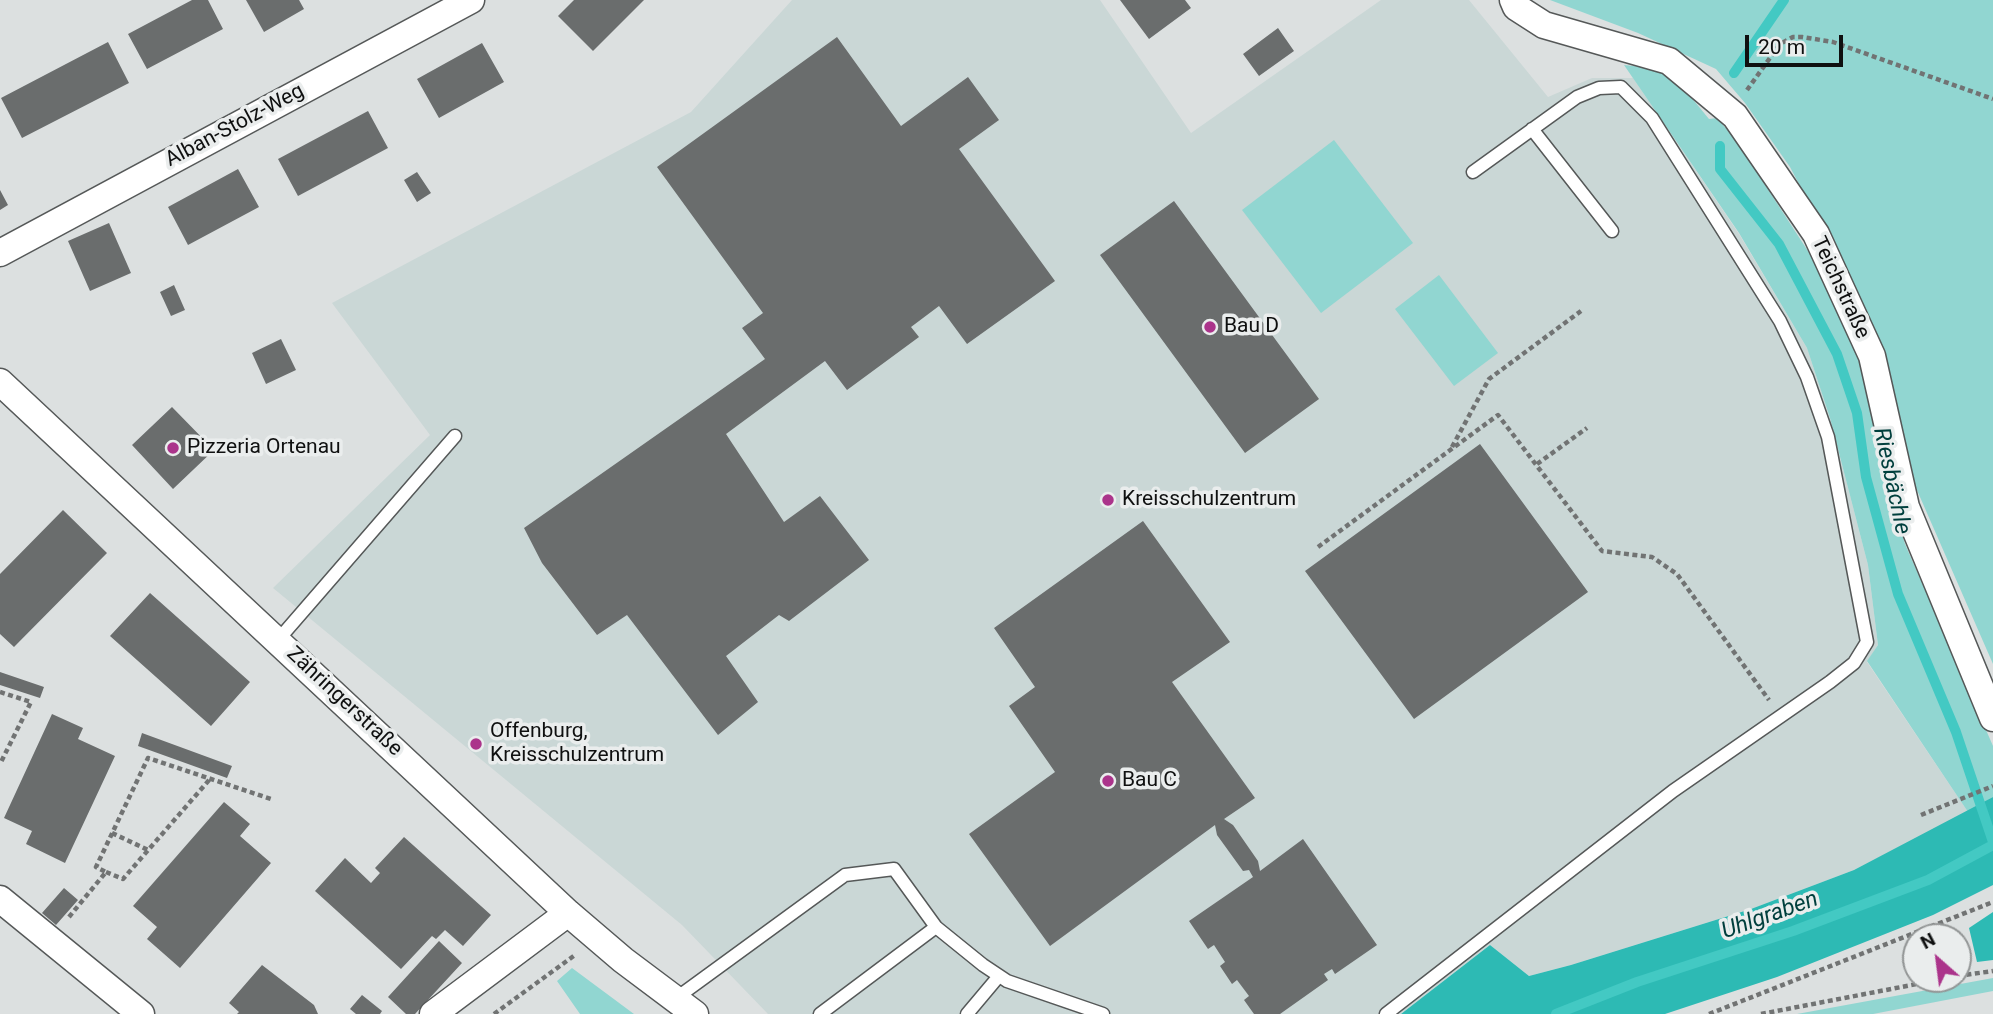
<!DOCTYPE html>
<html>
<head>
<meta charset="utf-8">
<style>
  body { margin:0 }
  #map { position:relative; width:1993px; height:1014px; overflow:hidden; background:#dce0e0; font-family:Roboto,sans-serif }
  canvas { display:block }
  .north { position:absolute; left:1902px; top:923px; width:70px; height:70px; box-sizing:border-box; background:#eaeded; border:2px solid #929595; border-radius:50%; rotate:332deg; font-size:19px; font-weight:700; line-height:28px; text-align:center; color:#0f1010 }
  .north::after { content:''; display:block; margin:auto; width:24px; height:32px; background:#ab348b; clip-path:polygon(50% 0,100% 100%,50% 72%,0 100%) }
  .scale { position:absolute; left:1745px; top:35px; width:98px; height:32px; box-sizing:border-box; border:4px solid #0f1010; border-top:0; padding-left:9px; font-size:21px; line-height:24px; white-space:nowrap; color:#0f1010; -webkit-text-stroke:5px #eaeded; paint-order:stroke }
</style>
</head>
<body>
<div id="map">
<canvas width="1993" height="1014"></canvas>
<div class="north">N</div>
<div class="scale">20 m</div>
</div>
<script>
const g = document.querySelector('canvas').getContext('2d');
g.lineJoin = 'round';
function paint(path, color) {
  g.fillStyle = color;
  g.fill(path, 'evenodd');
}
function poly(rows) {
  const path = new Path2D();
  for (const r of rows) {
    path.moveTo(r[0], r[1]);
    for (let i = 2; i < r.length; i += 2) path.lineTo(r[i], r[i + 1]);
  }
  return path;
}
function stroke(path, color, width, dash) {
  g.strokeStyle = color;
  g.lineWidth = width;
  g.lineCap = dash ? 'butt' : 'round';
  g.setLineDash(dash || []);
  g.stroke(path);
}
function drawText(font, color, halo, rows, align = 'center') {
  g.font = font + ' Roboto,sans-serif';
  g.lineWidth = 7;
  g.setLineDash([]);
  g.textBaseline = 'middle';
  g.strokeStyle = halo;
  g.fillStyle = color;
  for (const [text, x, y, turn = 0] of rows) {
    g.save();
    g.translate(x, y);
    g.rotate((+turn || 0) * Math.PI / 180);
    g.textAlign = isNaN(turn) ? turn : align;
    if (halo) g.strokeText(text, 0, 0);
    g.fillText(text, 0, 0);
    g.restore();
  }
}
paint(poly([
  [792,0,1100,0,1191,133,1381,0,1469,0,1548,97,1592,78,1633,78,1739,234,1807,348,1830,418,1868,565,1878,645,1867,662,1968,812,1854,870,1751,909,1571,965,1529,976,1490,945,1401,1014,768,1014,682,925,273,588,430,435,332,303,691,112]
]), '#cad7d6');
paint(poly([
  [1550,0,1993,0,1993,664,1906,465,1859,298,1790,167,1745,103,1716,69,1638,33],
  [1624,65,1654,68,1677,80,1709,119,1717,118,1736,140,1817,265,1842,317,1865,375,1884,471,1905,544,1993,746,1993,797,1968,812,1867,661,1878,645,1868,565,1830,418,1807,348,1739,233],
  [1334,140,1413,243,1321,313,1242,210],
  [1439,275,1498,353,1454,386,1395,309],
  [572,968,634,1014,580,1014,557,981],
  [1993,978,1993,991,1873,1014,1797,1014]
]), '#91d6d1');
paint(poly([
  [1993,797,1993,885,1933,915,1777,977,1665,1014,1401,1014,1490,945,1529,976,1571,965,1751,909,1854,870],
  [1993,912,1993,960,1977,962,1969,928]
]), '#2dbab4');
stroke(poly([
  [1734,73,1784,0],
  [1720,146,1720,169,1779,244,1837,354,1857,413,1866,477,1898,594,1956,732,1993,842],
  [1556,1014,1637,982,1793,931,1928,880,1993,845]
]), '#43c9c3', 10);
paint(poly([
  [192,0,208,0,223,29,147,69,128,34],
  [246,0,299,0,304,9,264,32],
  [574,0,644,0,593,51,558,16],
  [1120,0,1185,0,1191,8,1149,39],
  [1278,28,1294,51,1259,76,1243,54],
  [837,37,901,126,968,77,999,120,959,149,1055,281,967,344,939,306,911,327,919,337,847,390,825,361,726,434,784,522,820,496,869,560,789,621,779,615,726,656,758,702,718,735,627,615,597,635,542,563,524,528,765,359,742,328,763,313,657,167],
  [108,42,129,83,22,138,1,98],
  [482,43,504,82,439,118,417,79],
  [368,111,388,148,298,196,278,159],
  [238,169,259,207,188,245,168,207],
  [417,172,431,193,417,202,404,180],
  [0,190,8,205,0,210],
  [1174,201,1319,399,1245,453,1100,255],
  [109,223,131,273,90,291,68,241],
  [174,285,185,310,171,316,160,292],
  [281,339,296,370,266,384,252,353],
  [172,407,214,450,173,489,132,445],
  [1480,444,1588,592,1414,719,1305,571],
  [63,510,107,553,14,647,0,634,0,574],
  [1143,521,1230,642,1172,682,1255,798,1224,819,1233,825,1258,861,1260,871,1303,839,1377,945,1335,974,1332,969,1324,974,1328,980,1280,1014,1254,1014,1244,1000,1249,996,1237,980,1232,984,1220,966,1225,962,1214,945,1208,949,1189,921,1253,877,1249,870,1243,871,1217,835,1215,825,1050,946,969,834,1055,772,1009,706,1035,687,994,628],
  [150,593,250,682,211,726,110,636],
  [0,672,44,687,40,698,0,685],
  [52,714,83,728,78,739,115,756,65,863,26,844,32,831,4,818],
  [142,733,232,766,227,778,138,746],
  [224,802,250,824,240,836,271,863,180,968,147,939,157,927,133,906],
  [404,837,491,915,463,946,445,930,436,939,432,936,401,969,315,891,345,858,371,883,380,873,375,868],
  [64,888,78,900,56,925,42,913],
  [439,941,462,963,415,1014,406,1014,388,997],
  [262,965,314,1005,318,1014,237,1014,239,1012,229,1003],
  [362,995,382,1011,380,1014,356,1014,350,1009]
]), '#6a6d6d');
const service = poly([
  [1532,129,1612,231],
  [278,640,455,436],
  [675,999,845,875,894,869,936,927,983,965,1007,981,1103,1014],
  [820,1014,936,927],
  [967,1014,999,976],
  [1386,1014,1673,791,1830,682,1854,663,1867,642,1828,437,1807,377,1780,321,1652,118,1621,87,1599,88,1577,97,1473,172]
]);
const minor = poly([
  [1513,0,1516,7,1544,25,1669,61,1735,116,1816,234,1872,356,1906,507,1993,718],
  [0,253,471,0],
  [0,382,568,913,623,960,695,1014],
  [0,899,141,1014],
  [433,1014,568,913]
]);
stroke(service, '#555858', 15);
stroke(minor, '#555858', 29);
stroke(poly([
  [1747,90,1780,44,1793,37,1802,37,1833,42,1993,99],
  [1452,447,1489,379,1581,311],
  [1537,464,1587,428],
  [1318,547,1498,415,1602,551,1652,557,1677,574,1769,700],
  [0,692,31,702,0,764],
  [1921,815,1993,786],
  [112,833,148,850],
  [106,872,123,879,210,779],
  [69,917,106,872,96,867,148,758,271,799],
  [1958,976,1993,971],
  [494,1014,575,955],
  [1709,1014,1993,902],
  [1761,1014,1943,979]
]), '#717373', 4.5, [5, 3.5]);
stroke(service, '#fff', 12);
stroke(minor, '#fff', 26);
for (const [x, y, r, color] of [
  [1210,327,7,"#ab348b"],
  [173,448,7,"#ab348b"],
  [1108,500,7,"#ab348b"],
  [476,744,7,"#ab348b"],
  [1108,781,7,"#ab348b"]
]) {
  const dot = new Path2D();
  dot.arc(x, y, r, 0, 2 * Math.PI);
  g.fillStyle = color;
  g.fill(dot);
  stroke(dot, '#eaeded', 2.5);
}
drawText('21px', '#0f1010', '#eaeded', [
  ["Alban-Stolz-Weg",235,126,-28],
  ["Teichstraße",1840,288,65],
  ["Zähringerstraße",344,702,43]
]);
drawText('21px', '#0f1010', '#eaeded', [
  ["Bau D",1224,327],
  ["Pizzeria Ortenau",187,448],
  ["Kreisschulzentrum",1122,500],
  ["Offenburg,",490,732],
  ["Kreisschulzentrum",490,756],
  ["Bau C",1122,781]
], 'left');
drawText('italic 23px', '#003f3d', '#eaeded', [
  ["Riesbächle",1891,481,78],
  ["Uhlgraben",1770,916,-20]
]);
</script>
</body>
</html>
